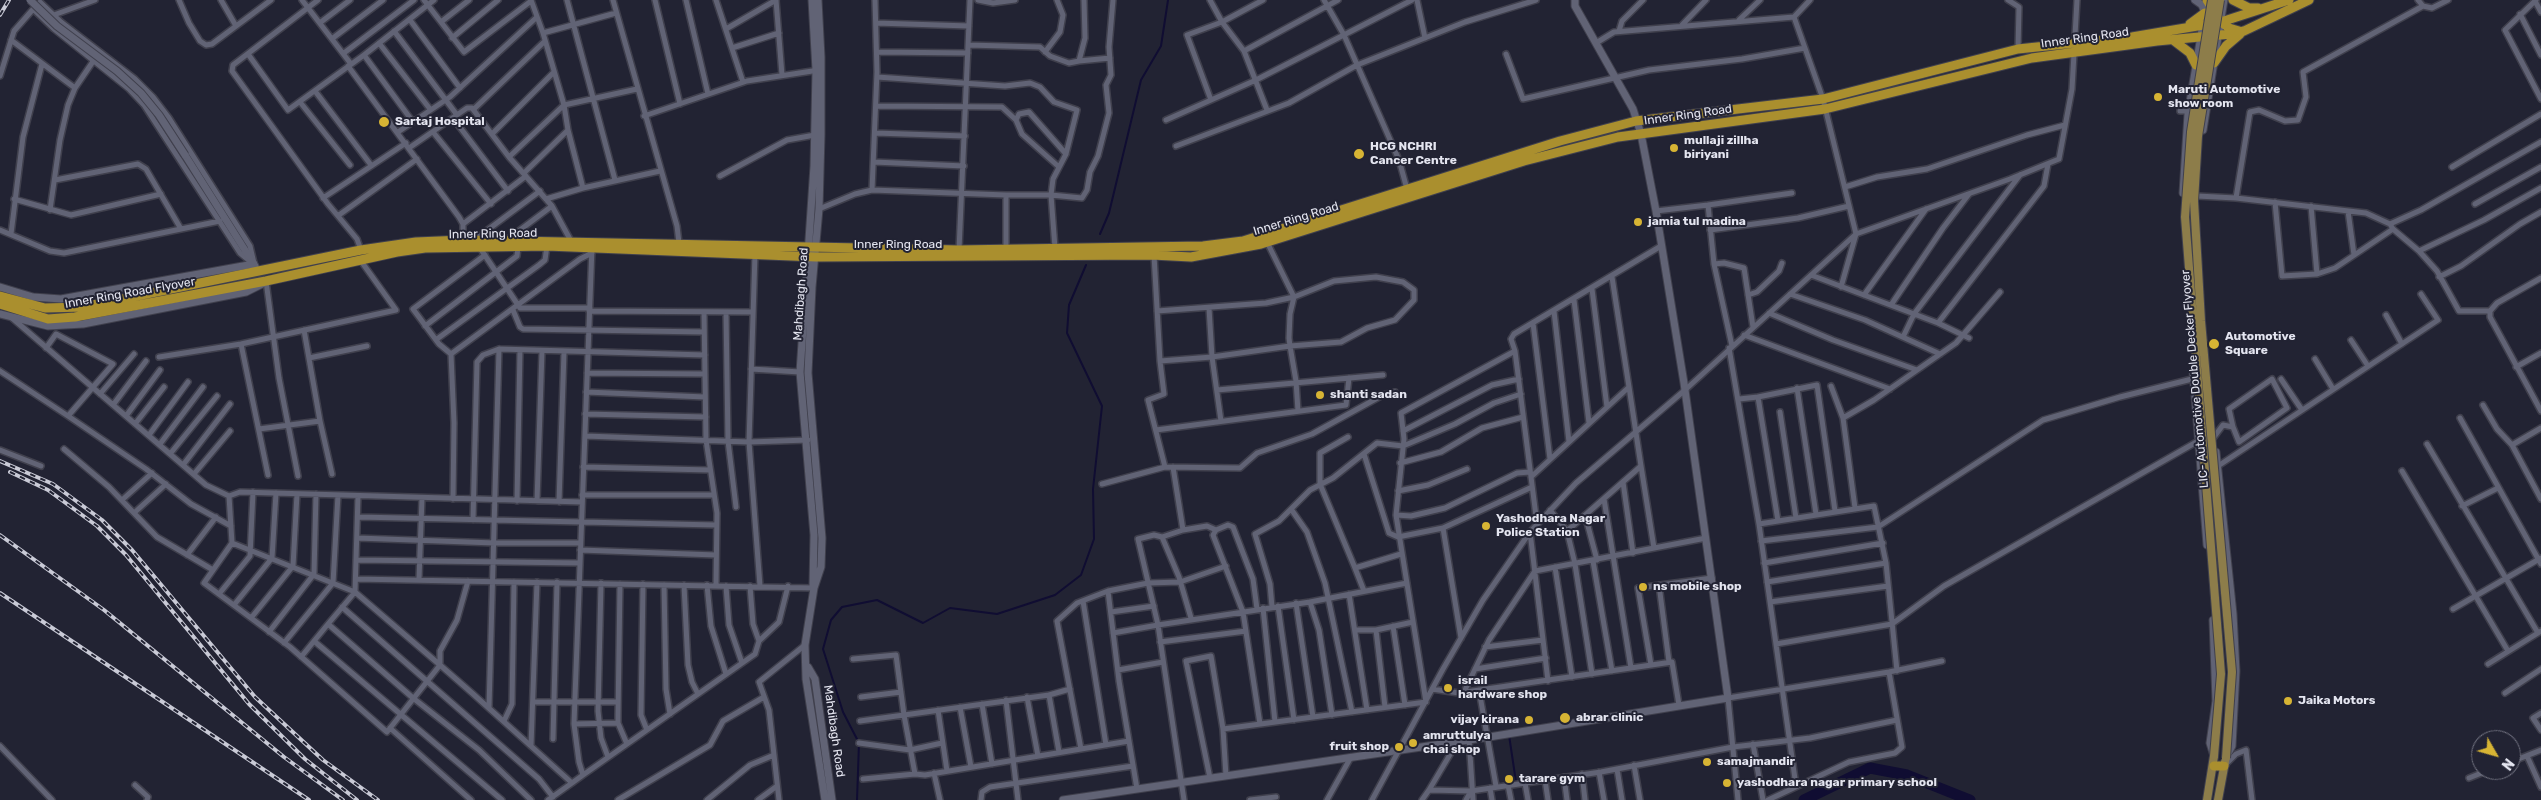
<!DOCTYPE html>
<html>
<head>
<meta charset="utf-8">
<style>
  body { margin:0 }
  #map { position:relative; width:2541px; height:800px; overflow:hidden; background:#222333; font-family:Rubik,sans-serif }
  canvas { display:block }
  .north { position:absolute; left:2471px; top:730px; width:50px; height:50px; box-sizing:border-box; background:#222333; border:1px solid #70717f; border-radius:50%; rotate:128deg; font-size:14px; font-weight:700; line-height:20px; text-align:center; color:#e4e5f0 }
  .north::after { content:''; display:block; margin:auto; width:18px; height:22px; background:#d7b434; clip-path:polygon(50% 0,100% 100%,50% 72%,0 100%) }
</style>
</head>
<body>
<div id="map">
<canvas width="2541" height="800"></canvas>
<div class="north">N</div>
</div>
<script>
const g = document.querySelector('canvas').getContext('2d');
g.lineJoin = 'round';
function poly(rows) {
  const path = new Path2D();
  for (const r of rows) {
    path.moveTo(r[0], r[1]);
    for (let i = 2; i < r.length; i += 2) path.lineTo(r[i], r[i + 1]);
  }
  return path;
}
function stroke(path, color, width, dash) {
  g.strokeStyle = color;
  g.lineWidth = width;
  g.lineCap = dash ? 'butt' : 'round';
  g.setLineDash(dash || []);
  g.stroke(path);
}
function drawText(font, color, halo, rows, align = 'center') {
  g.font = font + ' Rubik,sans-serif';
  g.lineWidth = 4;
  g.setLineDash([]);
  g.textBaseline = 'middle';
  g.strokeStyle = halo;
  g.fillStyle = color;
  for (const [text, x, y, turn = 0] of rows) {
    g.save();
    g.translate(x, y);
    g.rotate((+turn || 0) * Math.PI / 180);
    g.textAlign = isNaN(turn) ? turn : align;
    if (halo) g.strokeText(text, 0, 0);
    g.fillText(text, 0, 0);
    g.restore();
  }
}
stroke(poly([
  [1100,234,1109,213,1141,80,1161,46,1168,0],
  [1509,735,1516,782],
  [857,800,859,743,843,712,823,649,831,620,842,607,877,600,923,623,950,608,997,614,1055,595,1081,575,1094,539,1093,489,1102,406,1067,333,1069,305,1086,265]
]), '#100d32', 2);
stroke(poly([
  [1804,800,1870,768,1907,775,1970,800]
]), '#100d32', 11);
const street = poly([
  [179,0,189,23,200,41,206,45,212,44,271,0],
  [221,0,236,26],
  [302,0,351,64],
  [318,0,233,65,232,71,328,204,357,239,361,250],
  [424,0,464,52,531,1],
  [531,0,543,33,564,105,568,130,583,188,546,199],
  [567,0,615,180],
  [613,0,677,226,679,243],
  [655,0,680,104],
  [686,0,708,94],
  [716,0,743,82],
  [776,0,782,75],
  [875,0,877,72,872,190,1006,195,1006,249],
  [978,0,993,3,1015,0],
  [1210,0,1222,22,1244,51,1267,110],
  [1324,0,1344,35,1399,160,1407,189],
  [1417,0,1425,38],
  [1810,0,1794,17,1823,99,1856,234,2010,179,2059,159,2072,89,2077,0],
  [2008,0,2019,7,2018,49],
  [2418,0,2423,6],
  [2536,0,2505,30,2541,99],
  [2535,1,2541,12],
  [40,2,61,22,135,79,153,97,169,118,250,246,254,263],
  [33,9,54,29,129,89,144,105,240,253,251,262],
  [2520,14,2541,55],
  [51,16,95,0],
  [410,20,460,88],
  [1739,20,1760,0],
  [321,22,350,0],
  [441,22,469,0],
  [876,23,969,26],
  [1682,25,1706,0],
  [726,29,776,0],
  [394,31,457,115],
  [1619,31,1622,21,1643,0],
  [543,33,616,13],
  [333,38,383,0],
  [452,38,498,0],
  [11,40,75,88],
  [379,43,430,109],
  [1596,43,1614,32,1794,17],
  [968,45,1040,47,1050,56,1069,63,1079,61,1085,38,1084,0],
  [732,48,779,33],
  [1244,51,1338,0],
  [877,52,968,53],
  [1045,52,1060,32,1063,15,1057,0],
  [344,53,414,0],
  [248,54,288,110,364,55],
  [1506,54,1523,99,1649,70,1742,59,1805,48],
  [1079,61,1110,58],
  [348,66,459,217,463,224,463,240],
  [0,76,14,31,35,7],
  [877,77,1005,86,1030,83,1040,87,1054,102,1077,110,1066,154,1053,179,1051,195,1006,195],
  [315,91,371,165],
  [1211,100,1187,35,1222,22,1263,0],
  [300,102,350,165],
  [876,106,1002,107,1016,120],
  [474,109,545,41],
  [2180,111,2188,111],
  [644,116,747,81,819,70],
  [453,118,508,191],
  [1166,120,1256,80,1412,0],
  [413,122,364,55,434,0],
  [398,132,450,97,537,17],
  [433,132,491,204],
  [875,133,965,136],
  [492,134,554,72],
  [1176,146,1289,103,1357,65,1465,22,1536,0],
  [409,148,467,108,472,108,509,157,552,206,571,241],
  [509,157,564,105,637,89],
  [874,162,964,166],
  [1059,167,1022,134,1016,120,1019,114,1029,112,1066,154],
  [2452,167,2541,114],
  [524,173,568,130],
  [720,176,787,140,815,135],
  [55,180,138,164,146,169,181,229],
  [1845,187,1877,177,1927,169,2027,135,2065,125],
  [583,188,660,171],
  [2197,196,2236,198,2250,112,2259,110,2285,121,2298,120,2306,97,2303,72,2423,6,2432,8,2448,0],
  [323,198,406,143],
  [2236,198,2366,213,2390,224,2421,210,2541,142],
  [14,199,71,215,161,194],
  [2275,202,2282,276,2317,274,2311,206],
  [2475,204,2541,167],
  [1708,205,1792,193],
  [819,209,855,194,872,190],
  [50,210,60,140,68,105,75,88,94,60],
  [1656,211,1708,205,1714,264,1732,346],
  [2348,211,2354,255],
  [339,215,417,159],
  [463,224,526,176],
  [2390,224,2393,229,2419,251,2437,271,2459,311,2490,311],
  [0,230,50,251,64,253,220,221],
  [1710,230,1798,218,1849,206],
  [11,234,23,137,42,64],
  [508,239,552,206],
  [474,240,540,191],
  [480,248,520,308,590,308],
  [1055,248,1051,195,1082,198,1087,190,1090,172,1098,156,1109,113,1106,85,1111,75,1109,47,1113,0],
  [959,250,970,0],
  [2419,251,2484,220,2541,188],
  [755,254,749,442,760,586],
  [1154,255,1160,361,1164,394,1148,400,1165,467],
  [1714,264,1724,263,1744,268,1753,327],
  [2317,274,2335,268,2393,229],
  [1811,275,1938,323,1969,338],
  [1612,277,1629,387],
  [2439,277,2461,266,2520,224,2541,212],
  [2541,278,2497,303,2490,311,2490,317,2541,411],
  [266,281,279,378,298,476],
  [1841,287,1856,234],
  [1592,289,1607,407],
  [1790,294,1865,320,1940,354],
  [1748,295,1757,292,1779,271,1782,263],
  [1864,295,1926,209],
  [1574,300,1589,423],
  [1891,305,1943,228,1969,194],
  [1209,308,1212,357,1221,421],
  [513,310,520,327,523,329,704,332],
  [589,311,753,312],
  [1157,311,1266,303,1294,297,1267,242],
  [1554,311,1569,442],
  [704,312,706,440,717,513,716,586],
  [726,312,728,441,736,507],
  [1769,313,1833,340,1917,370],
  [2386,315,2402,344],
  [12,318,206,485,229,496],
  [1533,323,1550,459],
  [1938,323,2044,186,2048,164],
  [425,326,517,256,518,247],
  [1744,335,1890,389],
  [1903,337,1914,314,2020,175],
  [437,339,539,265,545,260,547,246],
  [2351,340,2368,366],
  [241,344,268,475],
  [46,348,56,334,113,364,68,416,146,469,191,504,231,526],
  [1729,348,1759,524,1796,786],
  [1515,351,1511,339,1514,334,1661,246],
  [451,354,580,259,592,253],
  [451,354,439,344,413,309,485,255],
  [451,354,454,423,453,499],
  [159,357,241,344,396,310,361,261],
  [309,358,367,346],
  [2315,359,2333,389],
  [1160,361,1212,357,1290,346,1341,342,1367,328,1395,320,1414,300,1414,290,1403,282,1376,277,1334,281,1294,297,1290,314,1289,338,1290,346,1296,381,1298,411],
  [2516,367,2541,353],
  [751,369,800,372],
  [0,371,68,416],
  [587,373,705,374],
  [2281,379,2302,410],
  [1831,386,1843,418,1855,508],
  [1797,388,1816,514],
  [1217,390,1383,375],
  [586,392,705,397],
  [100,394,134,354],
  [1758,397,1817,385,1835,511],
  [1739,399,1758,397,1778,521],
  [113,405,146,361],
  [2483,405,2497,429,2512,445,2541,499],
  [1780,412,1796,518],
  [585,414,706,417],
  [126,416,160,370],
  [1843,418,1874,400,1956,343,2000,292],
  [2460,418,2541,564],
  [320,421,332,474],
  [135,424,164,387],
  [259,429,320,421,304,330],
  [1156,430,1346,405,1349,378],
  [1403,431,1492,385,1519,379],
  [149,435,188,382],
  [585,436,749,442,808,440],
  [1348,437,1320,453,1320,484,1355,568,1401,554],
  [2209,439,2214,437,2223,425,2233,427,2239,442,2287,408,2272,379,2229,409,2233,427],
  [160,444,203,387],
  [2427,444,2538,633],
  [2512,445,2541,428],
  [64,449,109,487,157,537,213,570],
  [0,450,41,466],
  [170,454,217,396],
  [1364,454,1389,533,1398,537,1443,528,1461,638],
  [1400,463,1441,452,1482,428,1523,417],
  [183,465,230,404],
  [1641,466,1654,548],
  [2218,466,2438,320,2421,294],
  [583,467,710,470],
  [1173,467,1183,530],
  [2402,471,2508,651],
  [194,474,230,431],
  [1531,477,1629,387,1641,466,1567,531,1550,510],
  [1623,482,1633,553],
  [1102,484,1165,467,1240,468,1257,453,1312,434,1383,395,1395,392],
  [1398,491,1428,485,1467,469],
  [582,495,714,495],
  [1604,499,1631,668],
  [122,500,152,473],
  [517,501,520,350],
  [537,501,542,351],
  [559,502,564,352],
  [2462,506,2498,488],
  [1291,509,1307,532,1325,583,1352,712],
  [134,513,166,484],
  [1396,515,1411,516,1445,508,1517,473,1530,472],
  [1585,515,1597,560],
  [358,517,716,525],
  [473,520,477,362,483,355,499,349],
  [1759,524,1874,506,1886,563,1897,671],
  [1443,528,1532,487],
  [1567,531,1575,564,1592,674],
  [1530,532,1548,681],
  [1162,537,1179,577,1191,618],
  [357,538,495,543,580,543],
  [1761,541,1878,527,2043,420,2120,397,2192,379],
  [232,543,229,496,240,492,582,502],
  [580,550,716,555],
  [187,555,216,517],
  [357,560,580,563],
  [1593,561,1612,671],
  [1764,563,1883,543],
  [1555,567,1572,677],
  [1355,568,1364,591],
  [356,579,814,588],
  [419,579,422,498],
  [468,581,457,620,440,651,440,665,387,732,290,647,204,583,232,543,355,592,440,665,472,693,572,783,583,775,579,762,574,724,592,247],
  [1767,582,1886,563],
  [601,583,598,711,601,738,608,757],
  [620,584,618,715,618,723,627,744],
  [643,584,641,715,647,730],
  [664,585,666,689,670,714],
  [684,585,688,665,692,682,698,694],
  [707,585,711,626,726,674],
  [1659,585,1669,662],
  [726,586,729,625,742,663],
  [750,586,753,624,759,641],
  [219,594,250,556,253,492],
  [1349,594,1367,710],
  [1083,601,1106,745],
  [1310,602,1319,630,1332,715],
  [1770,602,1888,586],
  [1296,603,1313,717],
  [234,605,272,558,276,493],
  [1278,606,1294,720],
  [342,607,539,779,553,797],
  [1272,607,1270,584,1255,534,1279,521,1310,490,1333,478,1377,443,1403,446,1455,424,1494,403,1521,394],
  [1263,608,1275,722],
  [1257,609,1253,579,1233,527,1228,525,1216,530,1213,535,1243,612,1260,724],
  [2453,609,2541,558],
  [1111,612,1154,606],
  [251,618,293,566,297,494],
  [328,624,355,592,358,496],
  [1393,626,1405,705],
  [1355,630,1376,630,1385,707],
  [1376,630,1413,622],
  [269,632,314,574,316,494],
  [1113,633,1158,625,1138,539,1154,535,1162,537,1183,530,1207,526,1216,530],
  [314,641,502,800],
  [1160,642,1246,631],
  [284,643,333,583,338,495],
  [1776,644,1892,624,1944,586,2200,440],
  [1485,647,1543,640],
  [301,657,328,624,413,698,479,750,531,800],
  [853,659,896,655,904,715,860,721],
  [2488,664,2541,631],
  [1651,665,1638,588,1712,578],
  [1475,669,1546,658],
  [1118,670,1163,662],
  [1432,689,1459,693,1672,662,1679,705],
  [1479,690,1496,786],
  [1464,692,1489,640,1535,571,1706,538],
  [2505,693,2541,669],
  [1049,695,1070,689],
  [861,697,901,692],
  [1027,697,1038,756],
  [1006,700,1018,800],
  [533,702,618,702],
  [982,704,992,764],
  [960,707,971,767],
  [489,708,499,349,705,355],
  [938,710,947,771],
  [2541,713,2533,718,2541,730],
  [504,721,512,704,514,582],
  [574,724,618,723],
  [390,728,471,800],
  [553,739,557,582],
  [1469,739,1473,800],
  [1458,741,1429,790,1471,791,1601,772,1733,747,1810,738,1897,720],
  [859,743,910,750,942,743],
  [1753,744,1763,800],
  [0,746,52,800],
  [531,746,537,582],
  [1081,749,1057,621,1077,603,1108,591],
  [1059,752,1049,695,904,715,915,774,925,775,1129,741],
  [2527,756,2541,787],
  [2511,762,2541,750],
  [1634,765,1640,800],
  [2224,766,2236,754,2246,750,2252,800],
  [1617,769,1622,800],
  [1599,772,1604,800],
  [934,773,940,800],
  [1582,774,1585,800],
  [583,775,755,654,759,641,779,622,788,586],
  [1226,776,1223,729,1426,702,1396,515,1404,439,1401,413,1515,351,1537,524],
  [1564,777,1567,800],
  [1210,778,1186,661,1211,656,1223,729],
  [2469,778,2489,770],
  [863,779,915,774],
  [1545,780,1548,800],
  [1525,783,1528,800],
  [135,785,148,797,147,800],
  [1508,785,1511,800],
  [1490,788,1492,800],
  [1137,789,1119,681,1108,591,1148,583,1180,582,1226,566],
  [548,800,572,783],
  [618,800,710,745,723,721,764,697],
  [707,800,750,765,774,755],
  [758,800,777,786],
  [779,800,769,710,759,682,805,645],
  [981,800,982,792,990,787,1133,766],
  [1184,800,1158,625,1310,602,1407,583],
  [1250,800,1276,797],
  [1327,800,1351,757],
  [1372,800,1443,669,1483,600,1530,532,1576,483,1685,390,1856,234],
  [1422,800,1429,790],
  [1466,800,1471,791],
  [1738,800,1728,698,1889,672,1942,661],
  [1768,800,1849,762,1895,753,1902,747,1889,672]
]);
const secondary = poly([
  [812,0,816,70,814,166,800,372,814,535,813,585],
  [818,0,821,57,821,135,819,209,812,287,808,373,822,538,821,567,814,588,805,645,806,679,825,800],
  [2195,0,2202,5,2205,13],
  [2203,130,2224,0],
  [185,155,255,266],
  [2183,193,2188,114,2207,0],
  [0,287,33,297,61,299,254,264],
  [0,314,48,326,83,324,246,292,264,283],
  [2193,371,2207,545],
  [2216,452,2233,614,2236,671,2232,746,2226,757],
  [2213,620,2216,701,2210,743,2214,756],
  [808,667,815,679,832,800],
  [1063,800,1489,737,1728,698,1684,383,1656,211,1641,134,1633,109,1575,6,1575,0]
]);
const primary = poly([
  [2207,800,2214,756],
  [2218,800,2225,762]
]);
const highway = poly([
  [2207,0,2221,22,2229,28,2239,31],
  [2233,0,2249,8,2258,8],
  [2190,24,2205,13],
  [2173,40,2190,53,2196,65],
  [2214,63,2226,46,2240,34],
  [0,296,45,308,83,307,361,250,416,242,463,240,959,250,1203,246,1243,241,1560,141,1636,121,1823,99,2018,49,2132,37,2221,22,2289,0],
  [0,304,48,319,75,317,266,281,397,252,425,248,547,246,816,257,1152,255,1191,257,1261,244,1524,161,1618,137,1825,109,2032,58,2157,41,2231,34,2244,31,2309,0],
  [2214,766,2224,766]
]);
stroke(street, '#40404d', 8);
stroke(secondary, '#40404d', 9);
stroke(primary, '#40404d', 10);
stroke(highway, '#40404d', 11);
stroke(street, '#616375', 5);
stroke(secondary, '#616375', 7);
stroke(primary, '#8d7d4a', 8);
stroke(highway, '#aa8f2e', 9);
const rail = poly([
  [0,15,9,0],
  [2199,365,2189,228,2189,177,2195,115,2215,0],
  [0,461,53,484,102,520,132,550,255,697,323,760,378,800],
  [10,472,48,490,97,526,126,555,249,704,305,759,357,800],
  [0,535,104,610,284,757,343,800],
  [0,593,309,800]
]);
stroke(rail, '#c9cad6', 4);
stroke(rail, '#222333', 2, [5.5]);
const secondaryBridge = poly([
  [30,0,57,26,117,71,141,93,159,115,185,155]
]);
const primaryBridge = poly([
  [2212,0,2191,132,2185,217,2221,674,2214,756],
  [2220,0,2198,136,2194,201,2201,321,2232,672,2226,758]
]);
stroke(secondaryBridge, '#40404d', 9, []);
stroke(primaryBridge, '#40404d', 10, []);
stroke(secondaryBridge, '#616375', 7);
stroke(primaryBridge, '#8d7d4a', 8);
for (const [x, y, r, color] of [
  [2158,97,5,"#d7b434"],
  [384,122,6,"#d7b434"],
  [1674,148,5,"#d7b434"],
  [1359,154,6,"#d7b434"],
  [1638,222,5,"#d7b434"],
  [2214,344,6,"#d7b434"],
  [1320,395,5,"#d7b434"],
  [1486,526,5,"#d7b434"],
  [1643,587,5,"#d7b434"],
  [1448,688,5,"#d7b434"],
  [2288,701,5,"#d7b434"],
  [1565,718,6,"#d7b434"],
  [1529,720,5,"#d7b434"],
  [1413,743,5,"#d7b434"],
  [1399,747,5,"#d7b434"],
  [1707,762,5,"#d7b434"],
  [1509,779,5,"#d7b434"],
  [1727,783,5,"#d7b434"]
]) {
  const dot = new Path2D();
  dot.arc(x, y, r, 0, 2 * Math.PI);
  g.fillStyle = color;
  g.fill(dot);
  stroke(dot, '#222333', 2);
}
drawText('12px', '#e4e5f0', '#222333', [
  ["Inner Ring Road",2085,38,-8],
  ["Inner Ring Road",1688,115,-8],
  ["Inner Ring Road",1296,219,-17],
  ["Inner Ring Road",493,234,-1],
  ["Inner Ring Road",898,245],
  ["Inner Ring Road Flyover",130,293,-10],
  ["Mahdibagh Road",801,294,-86],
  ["LIC- Automotive Double Decker Flyover",2195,379,-95],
  ["Mahdibagh Road",834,731,82]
]);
drawText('bold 12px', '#e4e5f0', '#222333', [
  ["Maruti Automotive",2168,90],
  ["show room",2168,104],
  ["Sartaj Hospital",395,122],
  ["mullaji zillha",1684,141],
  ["biriyani",1684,155],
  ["HCG NCHRI",1370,147],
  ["Cancer Centre",1370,161],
  ["jamia tul madina",1648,222],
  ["Automotive",2225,337],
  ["Square",2225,351],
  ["shanti sadan",1330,395],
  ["Yashodhara Nagar",1496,519],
  ["Police Station",1496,533],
  ["ns mobile shop",1653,587],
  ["israil",1458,681],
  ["hardware shop",1458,695],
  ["Jaika Motors",2298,701],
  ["abrar clinic",1576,718],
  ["vijay kirana",1519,720,"right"],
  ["amruttulya",1423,736],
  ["chai shop",1423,750],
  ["fruit shop",1389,747,"right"],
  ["samajmandir",1717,762],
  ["tarare gym",1519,779],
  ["yashodhara nagar primary school",1737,783]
], 'left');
</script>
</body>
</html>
